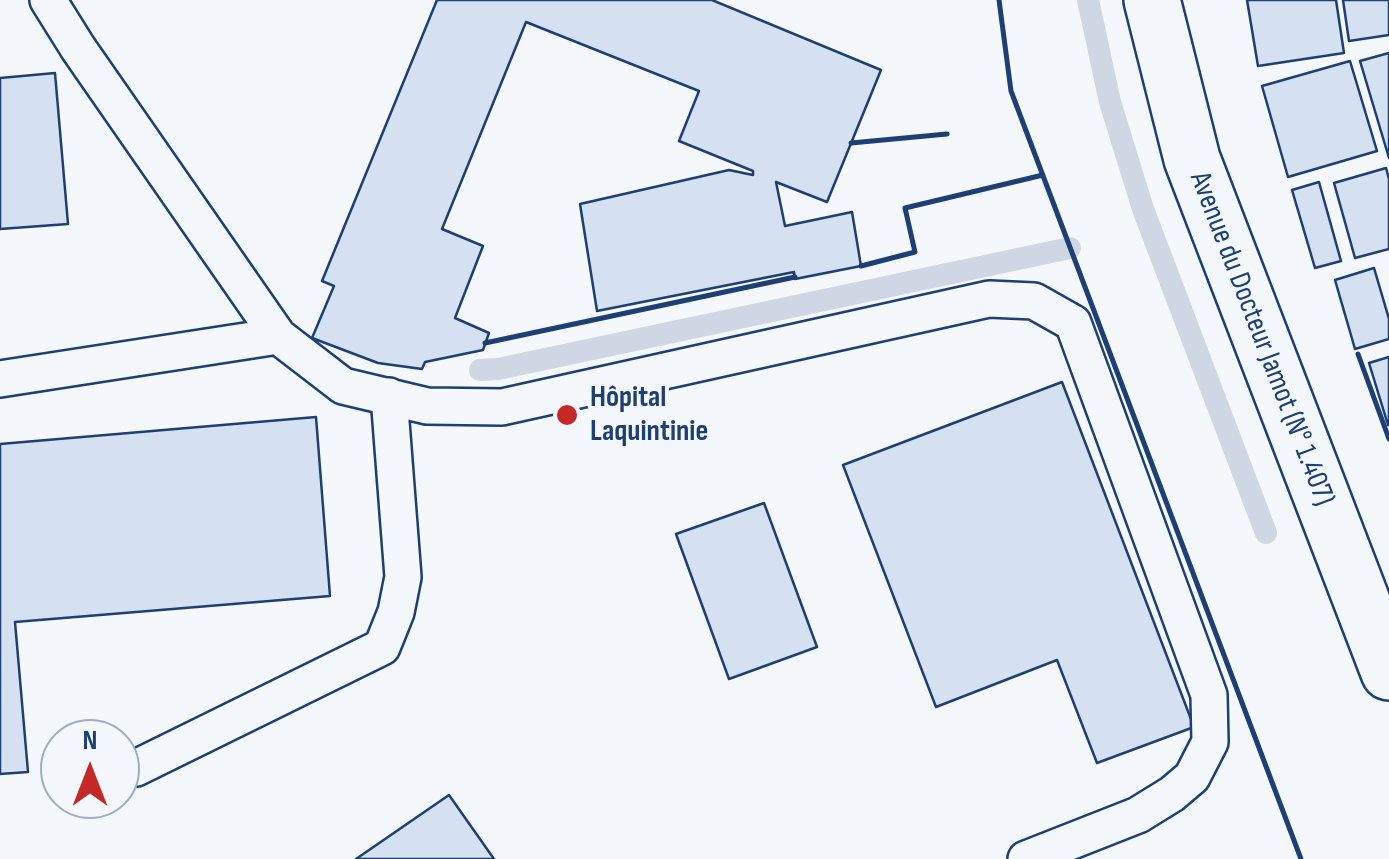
<!DOCTYPE html>
<html>
<head>
<meta charset="utf-8">
<style>
  body { margin:0 }
  #map { position:relative; width:1389px; height:859px; overflow:hidden; background:#f4f7fb; font-family:"Sofia Sans Condensed",sans-serif }
  canvas { display:block }
  .north { position:absolute; left:40px; top:719px; width:100px; height:100px; box-sizing:border-box; background:#f4f7fb; border:2px solid #9eadc5; border-radius:50%; rotate:0deg; font-size:28px; font-weight:700; line-height:40px; text-align:center; color:#1d3f73 }
  .north::after { content:''; display:block; margin:auto; width:35px; height:45px; background:#c62828; clip-path:polygon(50% 0,100% 100%,50% 72%,0 100%) }
</style>
</head>
<body>
<div id="map">
<canvas width="1389" height="859"></canvas>
<div class="north">N</div>
</div>
<script>
const g = document.querySelector('canvas').getContext('2d');
g.lineJoin = 'round';
function poly(rows) {
  const path = new Path2D();
  for (const r of rows) {
    path.moveTo(r[0], r[1]);
    for (let i = 2; i < r.length; i += 2) path.lineTo(r[i], r[i + 1]);
  }
  return path;
}
function stroke(path, color, width, dash) {
  g.strokeStyle = color;
  g.lineWidth = width;
  g.lineCap = dash ? 'butt' : 'round';
  g.setLineDash(dash || []);
  g.stroke(path);
}
function paint(path, color) {
  g.fillStyle = color;
  g.fill(path, 'evenodd');
}
function drawText(font, color, halo, rows, align = 'center') {
  g.font = font + ' "Sofia Sans Condensed",sans-serif';
  g.lineWidth = 8;
  g.setLineDash([]);
  g.textBaseline = 'middle';
  g.strokeStyle = halo;
  g.fillStyle = color;
  for (const [text, x, y, turn = 0] of rows) {
    g.save();
    g.translate(x, y);
    g.rotate((+turn || 0) * Math.PI / 180);
    g.textAlign = isNaN(turn) ? turn : align;
    if (halo) g.strokeText(text, 0, 0);
    g.fillText(text, 0, 0);
    g.restore();
  }
}
stroke(poly([
  [1088,0,1110,102,1143,209,1266,533],
  [480,370,498,369,1070,248]
]), '#cfd7e4', 22);
const building = poly([
  [437,0,712,0,881,70,827,202,776,182,785,226,852,212,861,266,795,279,794,272,597,311,580,204,729,170,753,175,753,171,679,141,699,91,526,22,442,229,483,246,455,318,489,333,483,350,425,362,422,369,378,363,312,338,334,286,322,281,437,0],
  [1247,0,1336,0,1344,53,1258,66,1247,0],
  [1343,0,1389,0,1389,35,1349,41,1343,0],
  [1389,53,1389,158,1360,61,1389,53],
  [1350,61,1377,151,1288,177,1262,86,1350,61],
  [55,73,68,224,0,229,0,78,55,73],
  [1386,168,1389,179,1389,249,1355,258,1334,183,1386,168],
  [1319,182,1341,261,1315,268,1292,190,1319,182],
  [1374,268,1389,319,1389,339,1355,349,1335,280,1374,268],
  [1389,357,1389,424,1388,425,1369,363,1389,357],
  [1062,382,1194,727,1097,763,1057,660,936,707,843,465,1062,382],
  [316,417,330,596,15,622,28,772,0,774,0,444,316,417],
  [764,503,817,647,729,679,676,534,764,503],
  [449,795,494,859,356,859,449,795]
]);
paint(building, '#d5e0f0');
stroke(building, '#1d3f73', 2.5);
const lane = poly([
  [48,0,78,48,278,336,343,386,427,406,502,407,989,299,1034,301,1073,323,1209,695,1210,742,1192,777,1172,794,1138,815,1026,859],
  [0,379,278,336],
  [136,768,382,647,396,612,403,577,389,396]
]);
const secondary = poly([
  [1152,0,1192,159,1389,672]
]);
stroke(lane, '#1d3f73', 40);
stroke(secondary, '#1d3f73', 60);
stroke(lane, '#f4f7fb', 35);
stroke(secondary, '#f4f7fb', 55);
stroke(poly([
  [999,0,1011,91,1301,859],
  [851,143,947,134],
  [861,266,915,252,905,208,1043,175],
  [485,343,795,277],
  [1358,354,1389,439]
]), '#1d3f73', 5);
for (const [x, y, r, color] of [
  [567,415,12,"#c62828"]
]) {
  const dot = new Path2D();
  dot.arc(x, y, r, 0, 2 * Math.PI);
  g.fillStyle = color;
  g.fill(dot);
  stroke(dot, '#f4f7fb', 4);
}
drawText('30px', '#1d3f73', '#f4f7fb', [
  ["Avenue du Docteur Jamot (N° 1.407)",1261,339,69]
]);
drawText('bold 30px', '#1d3f73', '#f4f7fb', [
  ["Hôpital",590,398],
  ["Laquintinie",590,432]
], 'left');
</script>
</body>
</html>
